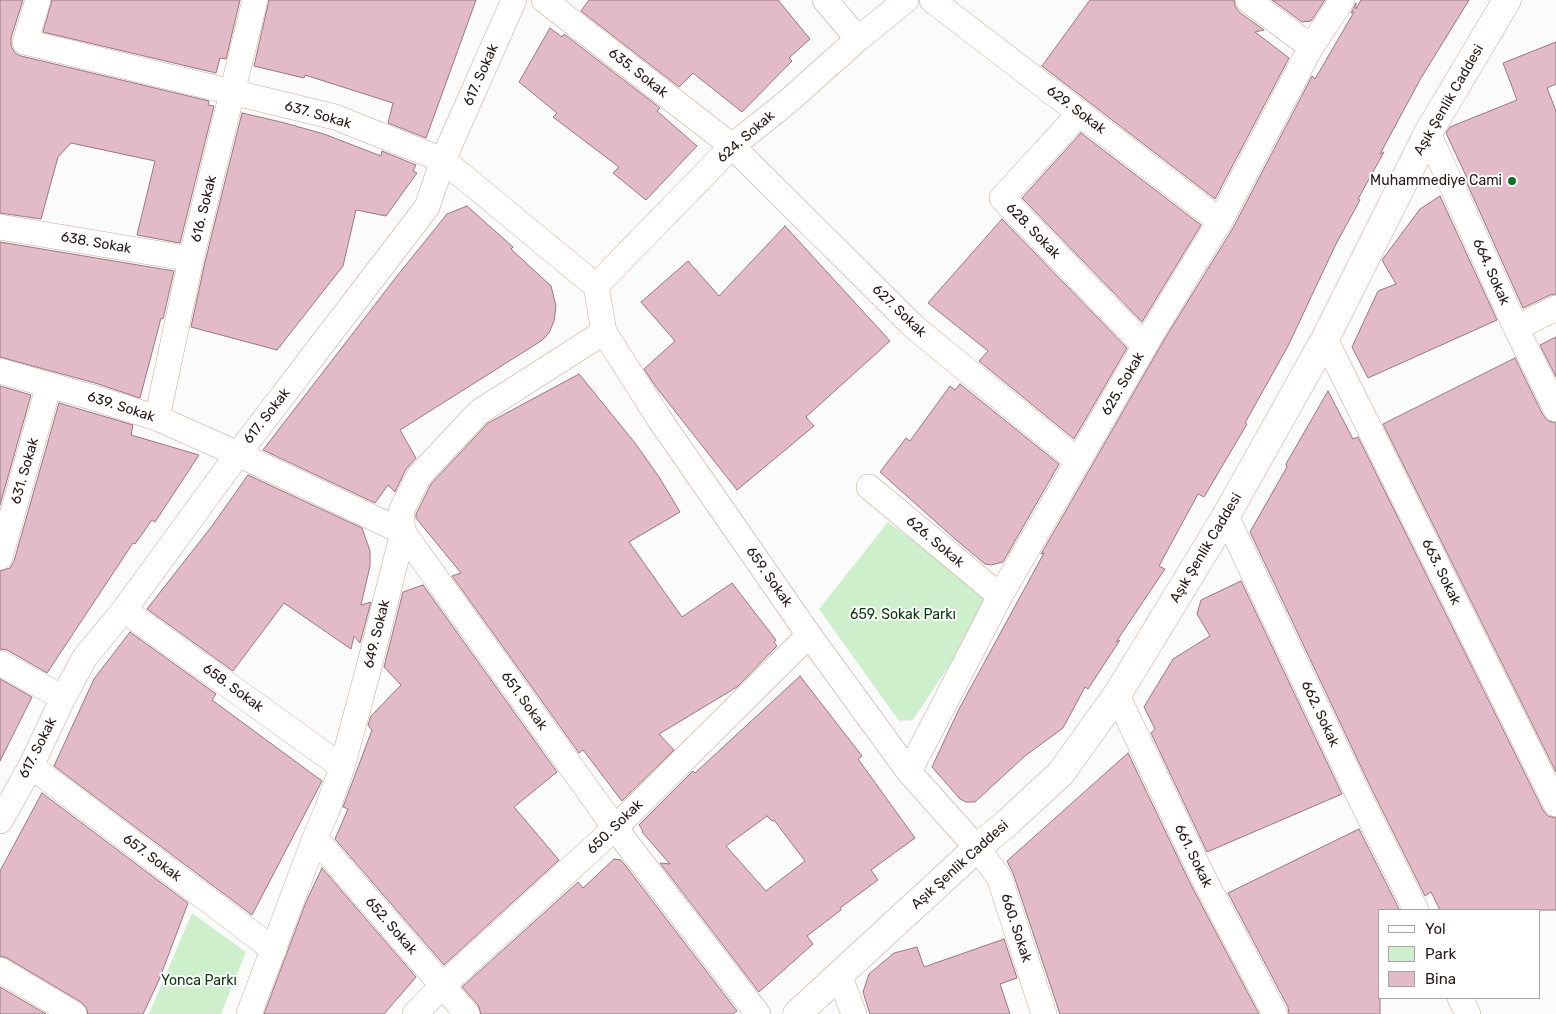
<!DOCTYPE html>
<html>
<head>
<meta charset="utf-8">
<style>
  body { margin:0 }
  #map { position:relative; width:1556px; height:1014px; overflow:hidden; background:#fbfbfb; font-family:Rubik,sans-serif }
  canvas { display:block }
  .legend { position:absolute; left:1378px; top:909px; width:162px; height:90px; box-sizing:border-box; background:#fff; border:1px solid #a8a3a1; margin:0; padding:6px 9px; list-style:none; font-size:15px; color:#261813 }
  .legend li { display:flex; align-items:center; gap:10px; height:25px }
  .legend b { width:25px; border:1px solid #a8a3a1 }
</style>
</head>
<body>
<div id="map">
<canvas width="1556" height="1014"></canvas>
<ul class="legend">
<li><b style="height:6px;background:#fff"></b>Yol</li>
<li><b style="height:14px;background:#ceefcc"></b>Park</li>
<li><b style="height:14px;background:#e3bbc8"></b>Bina</li>
</ul>
</div>
<script>
const g = document.querySelector('canvas').getContext('2d');
g.lineJoin = 'round';
function paint(path, color) {
  g.fillStyle = color;
  g.fill(path, 'evenodd');
}
function poly(rows) {
  const path = new Path2D();
  for (const r of rows) {
    path.moveTo(r[0], r[1]);
    for (let i = 2; i < r.length; i += 2) path.lineTo(r[i], r[i + 1]);
  }
  return path;
}
function stroke(path, color, width, dash) {
  g.strokeStyle = color;
  g.lineWidth = width;
  g.lineCap = dash ? 'butt' : 'round';
  g.setLineDash(dash || []);
  g.stroke(path);
}
function drawText(font, color, halo, rows, align = 'center') {
  g.font = font + ' Rubik,sans-serif';
  g.lineWidth = 4;
  g.setLineDash([]);
  g.textBaseline = 'middle';
  g.strokeStyle = halo;
  g.fillStyle = color;
  for (const [text, x, y, turn = 0] of rows) {
    g.save();
    g.translate(x, y);
    g.rotate((+turn || 0) * Math.PI / 180);
    g.textAlign = isNaN(turn) ? turn : align;
    if (halo) g.strokeText(text, 0, 0);
    g.fillText(text, 0, 0);
    g.restore();
  }
}
paint(poly([
  [888,522,987,595,987,609,913,720,899,721,819,609],
  [192,913,246,952,221,1014,149,1014]
]), '#ceefcc');
const building = poly([
  [0,0,23,0,11,38,11,46,15,53,21,56,209,101,208,105,214,106,180,243,137,235,155,161,71,143,58,157,41,219,0,213,0,0],
  [52,0,240,0,226,59,220,58,216,73,43,32,52,0],
  [269,0,476,0,426,138,388,123,393,103,305,75,304,78,254,66,269,0],
  [589,0,778,0,810,39,789,58,792,61,742,112,693,73,679,87,581,11,589,0],
  [1090,0,1234,0,1235,6,1239,12,1264,30,1255,32,1289,58,1215,199,1042,66,1090,0],
  [1272,0,1325,0,1311,21,1302,22,1272,0],
  [1361,0,1469,0,1421,78,1380,154,1384,152,1358,199,1360,200,1336,244,1288,346,1245,423,1247,424,1204,497,1198,494,1159,566,1165,569,1116,642,1120,640,1088,689,1085,687,1063,728,1025,756,975,802,966,802,960,799,932,767,959,709,1044,553,1041,554,1164,340,1233,228,1312,76,1315,79,1354,12,1351,13,1356,3,1356,9,1361,0],
  [550,28,562,37,564,34,660,108,657,111,697,146,646,200,613,173,619,167,553,117,557,113,519,82,550,28],
  [1556,42,1556,84,1547,88,1556,111,1556,294,1550,295,1523,308,1465,179,1467,178,1446,133,1450,127,1517,100,1503,63,1556,42],
  [242,113,281,122,324,134,381,156,382,151,416,165,413,171,417,173,386,216,356,210,343,266,277,350,191,327,205,262,242,113],
  [1081,133,1201,225,1142,322,1022,198,1081,133],
  [1440,196,1497,320,1368,378,1352,347,1378,291,1396,284,1382,260,1420,209,1440,196],
  [467,206,513,247,511,249,551,286,556,306,554,321,549,333,541,341,400,430,416,458,406,469,395,492,388,485,375,503,263,450,397,276,447,214,467,206],
  [1002,219,1127,348,1074,439,979,361,988,351,928,303,1002,219],
  [785,226,890,341,806,417,814,426,737,490,656,387,644,369,675,341,641,302,688,261,719,296,785,226],
  [0,242,174,271,163,319,161,318,140,398,95,383,0,357,0,242],
  [1556,337,1556,377,1540,345,1556,337],
  [1515,358,1543,415,1548,421,1556,423,1556,772,1383,424,1515,358],
  [579,374,635,443,659,477,680,512,629,542,682,617,732,583,776,640,774,642,777,646,737,687,659,734,674,750,622,801,583,750,579,753,452,576,461,573,416,518,416,514,431,484,488,423,579,374],
  [960,384,1059,464,1003,562,991,565,985,564,955,539,880,472,906,438,910,441,950,386,955,390,960,384],
  [0,386,31,395,0,505,0,386],
  [1328,391,1353,439,1358,437,1543,810,1548,816,1556,818,1556,910,1440,910,1431,892,1425,896,1371,788,1250,532,1287,467,1286,464,1328,391],
  [59,403,133,425,131,435,199,455,155,522,152,520,135,544,133,543,47,673,7,650,0,649,0,571,10,568,14,561,59,403],
  [248,475,362,528,370,551,370,566,361,605,371,602,360,643,354,636,351,649,284,603,233,671,147,609,212,526,248,475],
  [1241,581,1342,794,1207,852,1151,733,1155,729,1144,707,1173,659,1210,636,1197,614,1201,600,1241,581],
  [423,585,557,772,514,807,559,860,444,965,335,839,348,809,343,807,372,730,368,725,371,716,401,685,384,667,403,592,423,585],
  [130,632,216,694,212,700,322,781,252,915,54,766,94,679,130,632],
  [800,676,862,756,858,759,915,838,871,870,878,880,840,908,841,910,807,936,813,944,759,992,660,863,670,864,642,832,643,831,639,825,693,771,695,773,800,676],
  [767,816,772,821,774,820,805,861,766,891,726,846,767,816],
  [0,679,32,697,0,761,0,679],
  [1128,753,1190,883,1259,1014,1060,1014,1013,873,1007,861,1128,753],
  [42,793,188,903,159,980,143,1014,88,1014,86,1007,81,1002,7,958,0,956,0,871,42,793],
  [1359,829,1399,909,1396,910,1380,910,1380,1014,1289,1014,1288,1007,1228,893,1359,829],
  [614,859,621,860,737,1011,733,1014,481,1014,478,1005,462,987,578,882,583,888,614,859],
  [322,868,416,977,384,1014,264,1014,306,902,322,868],
  [1004,939,1017,978,1000,984,1010,1014,870,1014,863,992,869,974,894,953,917,947,924,967,1004,939],
  [0,987,46,1014,0,1014,0,987]
]);
paint(building, '#e3bbc8');
stroke(building, '#9b7682', 1);
const street = poly([
  [38,0,25,42,335,117,443,160,596,286],
  [544,0,732,146,914,327,1078,461],
  [825,0,858,39],
  [932,0,1220,221],
  [1248,0,1311,47],
  [1080,113,1002,198,1145,346],
  [1428,133,1516,328,1556,409],
  [0,227,191,259],
  [596,286,604,332,660,420,809,635,909,772,977,848,999,877,1044,1014],
  [596,286,732,146,785,104,858,39,906,0],
  [1516,328,1556,308],
  [1325,339,1556,804],
  [0,371,91,397,157,418,238,454,403,532,615,828,758,1014],
  [157,418,191,259,255,0],
  [869,487,1000,596],
  [1226,516,1358,794,1416,910],
  [0,557,49,385],
  [124,610,342,767],
  [0,663,63,698],
  [1117,695,1203,877,1275,1014],
  [31,766,274,950],
  [909,772,1000,596,1152,333,1220,221,1311,47,1342,0],
  [0,821,31,766,63,698,85,657,124,610,238,454,427,207,443,160,514,0],
  [315,838,467,1014],
  [0,970,74,1014],
  [839,975,854,1014],
  [1460,998,1468,1014],
  [249,1014,315,838,327,810,342,767,369,667,403,532,401,511,419,476,479,412,604,332],
  [415,1014,443,985,615,828,809,635]
]);
const secondary = poly([
  [797,1014,977,848,1008,822,1061,773,1117,695,1226,516,1325,339,1428,133,1507,0]
]);
stroke(street, '#cba697', 26);
stroke(secondary, '#cba697', 29);
stroke(street, '#fff', 25);
stroke(secondary, '#fff', 28);
for (const [x, y, r, color] of [
  [1512,181,5,"#077325"]
]) {
  const dot = new Path2D();
  dot.arc(x, y, r, 0, 2 * Math.PI);
  g.fillStyle = color;
  g.fill(dot);
  stroke(dot, '#fff', 2);
}
drawText('14px', '#261813', '#fff', [
  ["635. Sokak",638,73,38],
  ["617. Sokak",481,75,-66],
  ["Aşık Şenlik Caddesi",1449,100,-60],
  ["629. Sokak",1076,110,37],
  ["637. Sokak",318,115,16],
  ["624. Sokak",746,137,-41],
  ["616. Sokak",204,209,-76],
  ["628. Sokak",1033,231,46],
  ["638. Sokak",96,243,10],
  ["664. Sokak",1491,272,66],
  ["627. Sokak",899,311,44],
  ["625. Sokak",1123,384,-60],
  ["639. Sokak",121,407,18],
  ["617. Sokak",267,416,-52],
  ["631. Sokak",25,471,-74],
  ["626. Sokak",935,542,40],
  ["Aşık Şenlik Caddesi",1206,548,-59],
  ["663. Sokak",1441,572,64],
  ["659. Sokak",769,577,55],
  ["649. Sokak",377,634,-76],
  ["658. Sokak",233,688,36],
  ["651. Sokak",524,701,54],
  ["662. Sokak",1320,714,65],
  ["617. Sokak",38,748,-63],
  ["650. Sokak",615,827,-44],
  ["661. Sokak",1193,856,64],
  ["657. Sokak",152,858,37],
  ["Aşık Şenlik Caddesi",960,865,-42],
  ["652. Sokak",391,926,49],
  ["660. Sokak",1016,928,72]
]);
drawText('14px', '#261813', '#fff', [
  ["Muhammediye Cami",1502,181]
], 'right');
drawText('14px', '#003a03', '#fff', [
  ["659. Sokak Parkı",903,615],
  ["Yonca Parkı",199,981]
]);
</script>
</body>
</html>
